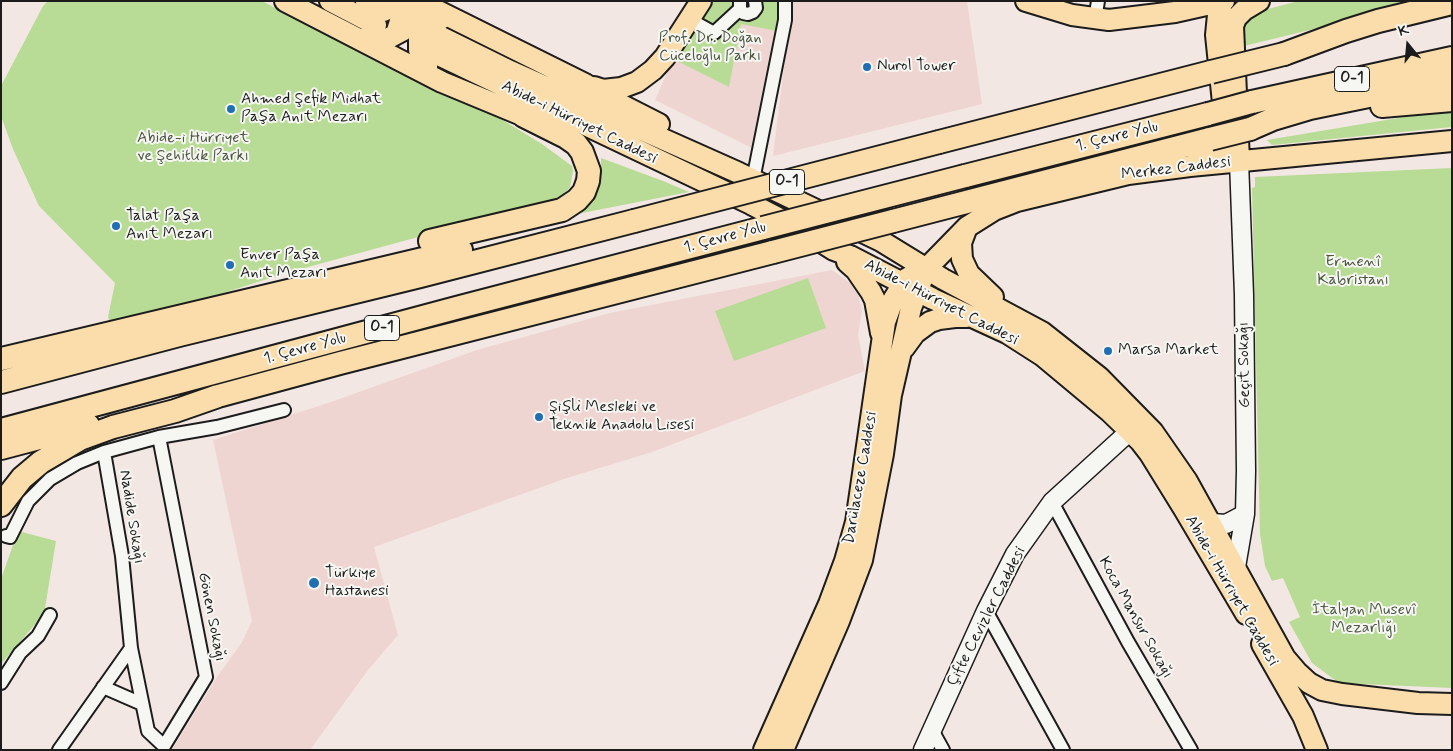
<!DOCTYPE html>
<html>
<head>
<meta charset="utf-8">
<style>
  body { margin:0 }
  #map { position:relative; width:1453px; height:751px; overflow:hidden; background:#f3e7e3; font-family:Mynerve,sans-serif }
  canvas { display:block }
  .frame { position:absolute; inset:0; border:2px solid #1c1c1c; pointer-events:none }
  .north { position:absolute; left:1383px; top:20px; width:50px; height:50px; -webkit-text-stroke:4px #f6f6f2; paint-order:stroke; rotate:343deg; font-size:14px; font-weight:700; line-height:20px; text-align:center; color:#1c1c1c }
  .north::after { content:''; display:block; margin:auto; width:18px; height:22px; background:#1c1c1c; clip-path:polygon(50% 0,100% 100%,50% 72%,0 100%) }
</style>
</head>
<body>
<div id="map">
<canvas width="1453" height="751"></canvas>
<div class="frame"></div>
<div class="north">K</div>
</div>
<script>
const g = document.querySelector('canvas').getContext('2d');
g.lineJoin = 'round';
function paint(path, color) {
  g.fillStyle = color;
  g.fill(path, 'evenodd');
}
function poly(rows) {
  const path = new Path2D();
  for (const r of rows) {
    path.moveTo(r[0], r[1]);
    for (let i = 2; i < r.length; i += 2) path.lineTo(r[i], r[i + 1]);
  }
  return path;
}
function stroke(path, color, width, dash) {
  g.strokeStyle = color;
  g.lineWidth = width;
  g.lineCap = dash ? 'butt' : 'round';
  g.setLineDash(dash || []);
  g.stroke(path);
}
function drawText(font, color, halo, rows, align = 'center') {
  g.font = font + ' Mynerve,sans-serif';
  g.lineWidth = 4;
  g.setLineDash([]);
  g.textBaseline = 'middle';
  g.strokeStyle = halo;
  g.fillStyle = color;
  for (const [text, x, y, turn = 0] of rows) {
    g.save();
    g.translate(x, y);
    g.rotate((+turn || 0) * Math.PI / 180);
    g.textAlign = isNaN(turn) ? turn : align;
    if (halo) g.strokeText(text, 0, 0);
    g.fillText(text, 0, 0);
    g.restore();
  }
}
paint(poly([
  [789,1,967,1,982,104,773,156,790,18],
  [741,23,777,31,752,148,655,100,673,59],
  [832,270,849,282,858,294,862,311,858,335,865,371,652,452,564,479,374,547,398,635,368,670,310,750,172,750,215,680,242,642,252,621,213,440,331,402,477,350,610,313]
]), '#efd5d1');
paint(poly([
  [48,1,262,1,379,63,496,116,542,144,572,166,573,171,570,187,563,195,543,203,286,273,214,296,110,322,108,317,115,283,39,206,13,149,1,116,1,86,43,6],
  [714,1,778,1,777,31,741,24,729,87,673,59,701,15],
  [1299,1,1428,1,1240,47,1239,34,1246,19,1256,12],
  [1452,109,1452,127,1272,145,1267,140],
  [601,158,663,181,689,192,577,214,589,204,597,190,601,180],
  [1452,168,1452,688,1339,683,1312,663,1289,622,1300,617,1283,578,1272,581,1265,566,1260,534,1252,188,1255,187,1255,177],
  [808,278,826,328,734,361,715,311],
  [18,531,56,541,44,614,1,664,1,579]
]), '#b8db95');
const street = poly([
  [740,9,743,13,748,14,753,12,756,8,755,1],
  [1095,19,1098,1],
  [696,23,714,33,740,9,740,1],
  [753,180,785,20,785,1],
  [159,437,206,677,164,746,148,731,131,648,122,556,104,452,159,437,217,427,284,410],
  [1052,502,1128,642,1191,750],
  [6,536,10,537,28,501,50,479,77,463,104,452],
  [986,611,1063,750],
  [1,683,20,653,38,636,50,615],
  [103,687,142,704],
  [932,730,943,750],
  [59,750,131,648]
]);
const secondary = poly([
  [1212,523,1226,524,1245,514],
  [1236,567,1245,514,1246,471,1244,295,1239,161],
  [923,750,986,611,1015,554,1052,502,1130,431]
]);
const primary = poly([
  [285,1,442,82,524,116,540,121],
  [330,1,376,25],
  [366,1,384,11],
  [418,1,585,84,602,95,659,124],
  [1026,1,1072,15,1109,20,1175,12,1224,1],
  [396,34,401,18,398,1],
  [435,34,510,71,739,173,881,241,943,279,1042,332,1099,377,1153,432,1187,481,1285,658,1297,672,1309,683,1322,690,1342,694,1418,703,1452,704],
  [361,39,377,41,387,39,402,31,411,23,420,3],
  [430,51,751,204,807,233,834,250,850,256,933,299,1007,333,1043,356,1109,411,1140,441,1150,454,1184,509,1246,614],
  [427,67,419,50,419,39,427,25,441,19],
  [594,87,603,90,621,88,637,82,653,70,665,57,701,1],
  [1239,161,1233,26,1236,18,1244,10,1259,1],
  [1196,162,1217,153,1222,147,1226,132,1216,35,1218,15,1223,1],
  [967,227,961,243,962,259,969,274,993,297],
  [847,262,856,270,871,292,875,300,881,333],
  [904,348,915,333,930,322,939,319,955,317,967,317],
  [1262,644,1303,716,1317,750],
  [764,750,829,604,845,561,856,522,885,322,893,300,906,279,913,275],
  [783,750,839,621,862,560,883,454,891,395,911,308,926,269,967,227,994,210,1017,201,1128,174,1190,166,1452,141]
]);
const highway = poly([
  [1284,54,1346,31,1378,21,1452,3],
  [1252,102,1452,58],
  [1382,106,1452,100],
  [1250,129,1273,119,1310,108,1452,79],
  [939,142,1211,72],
  [965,176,1208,114],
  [893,221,1210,139],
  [430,241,562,210,577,200,584,192,588,181,589,171,582,152,576,144,566,137,524,116],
  [1,359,461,250],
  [1,382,179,335,420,276,634,221],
  [1,430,456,308,763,228],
  [1,448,88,425],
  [1,505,22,478,41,462,80,439,113,427,175,411,218,396,340,363,773,252]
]);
stroke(street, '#1c1c1c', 16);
stroke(secondary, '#1c1c1c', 21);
stroke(primary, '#1c1c1c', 24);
stroke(highway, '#1c1c1c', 26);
stroke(street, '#f6f6f2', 12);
stroke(secondary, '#f6f6f2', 18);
stroke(primary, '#fbddab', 20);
stroke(highway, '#fbddab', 22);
const highwayBridge = poly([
  [1211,72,1284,54],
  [1208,114,1252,102],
  [1210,139,1250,129],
  [634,221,939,142],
  [763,228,965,176],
  [773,252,893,221]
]);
stroke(highwayBridge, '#1c1c1c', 26, []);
stroke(highwayBridge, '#fbddab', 22);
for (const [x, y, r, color] of [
  [867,67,5,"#1f6fb2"],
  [231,109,5,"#1f6fb2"],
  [116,226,5,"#1f6fb2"],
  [230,265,5,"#1f6fb2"],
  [1108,351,5,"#1f6fb2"],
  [539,417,5,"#1f6fb2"],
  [314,583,6,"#1f6fb2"]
]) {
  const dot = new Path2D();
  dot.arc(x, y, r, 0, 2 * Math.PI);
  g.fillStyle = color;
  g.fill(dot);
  stroke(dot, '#f6f6f2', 2);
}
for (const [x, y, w] of [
  [1352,79,35],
  [787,182,35],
  [382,328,35]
]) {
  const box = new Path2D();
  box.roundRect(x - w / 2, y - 12.5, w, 25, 4);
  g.fillStyle = '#f6f6f2';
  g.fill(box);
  stroke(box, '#1c1c1c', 1);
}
drawText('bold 15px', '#1c1c1c', null, [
  ["O-1",1352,79],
  ["O-1",787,182],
  ["O-1",382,328]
]);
drawText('16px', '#4b5540', '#f6f6f2', [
  ["Prof. Dr. Doğan",710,39],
  ["Cüceloğlu Parkı",710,57],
  ["Abide-i Hürriyet",193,139],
  ["ve Şehitlik Parkı",193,157],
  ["Ermenî",1353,263],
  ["Kabristanı",1353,281],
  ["İtalyan Musevî",1364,611],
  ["Mezarlığı",1364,629]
]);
drawText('16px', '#1c1c1c', '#f6f6f2', [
  ["Nurol Tower",877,67],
  ["Ahmed Şefik Midhat",241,100],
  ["Paşa Anıt Mezarı",241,118],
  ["Talat Paşa",126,217],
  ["Anıt Mezarı",126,235],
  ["Enver Paşa",240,256],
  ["Anıt Mezarı",240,274],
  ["Marsa Market",1118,351],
  ["Şişli Mesleki ve",549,408],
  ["Teknik Anadolu Lisesi",549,426],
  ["Türkiye",325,574],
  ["Hastanesi",325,592]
], 'left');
drawText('16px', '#1c1c1c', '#f6f6f2', [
  ["Abide-i Hürriyet Caddesi",579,123,26],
  ["1. Çevre Yolu",1117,137,-14],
  ["Merkez Caddesi",1176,169,-7],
  ["1. Çevre Yolu",725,238,-15],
  ["Abide-i Hürriyet Caddesi",941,303,27],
  ["1. Çevre Yolu",305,349,-15],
  ["Geçit Sokağı",1245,365,-91],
  ["Darülaceze Caddesi",861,478,-80],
  ["Nadide Sokağı",131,517,81],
  ["Abide-i Hürriyet Caddesi",1231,591,60],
  ["Gönen Sokağı",211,617,79],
  ["Çifte Cevizler Caddesi",987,617,-63],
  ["Koca Mansur Sokağı",1135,618,61]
]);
</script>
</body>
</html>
